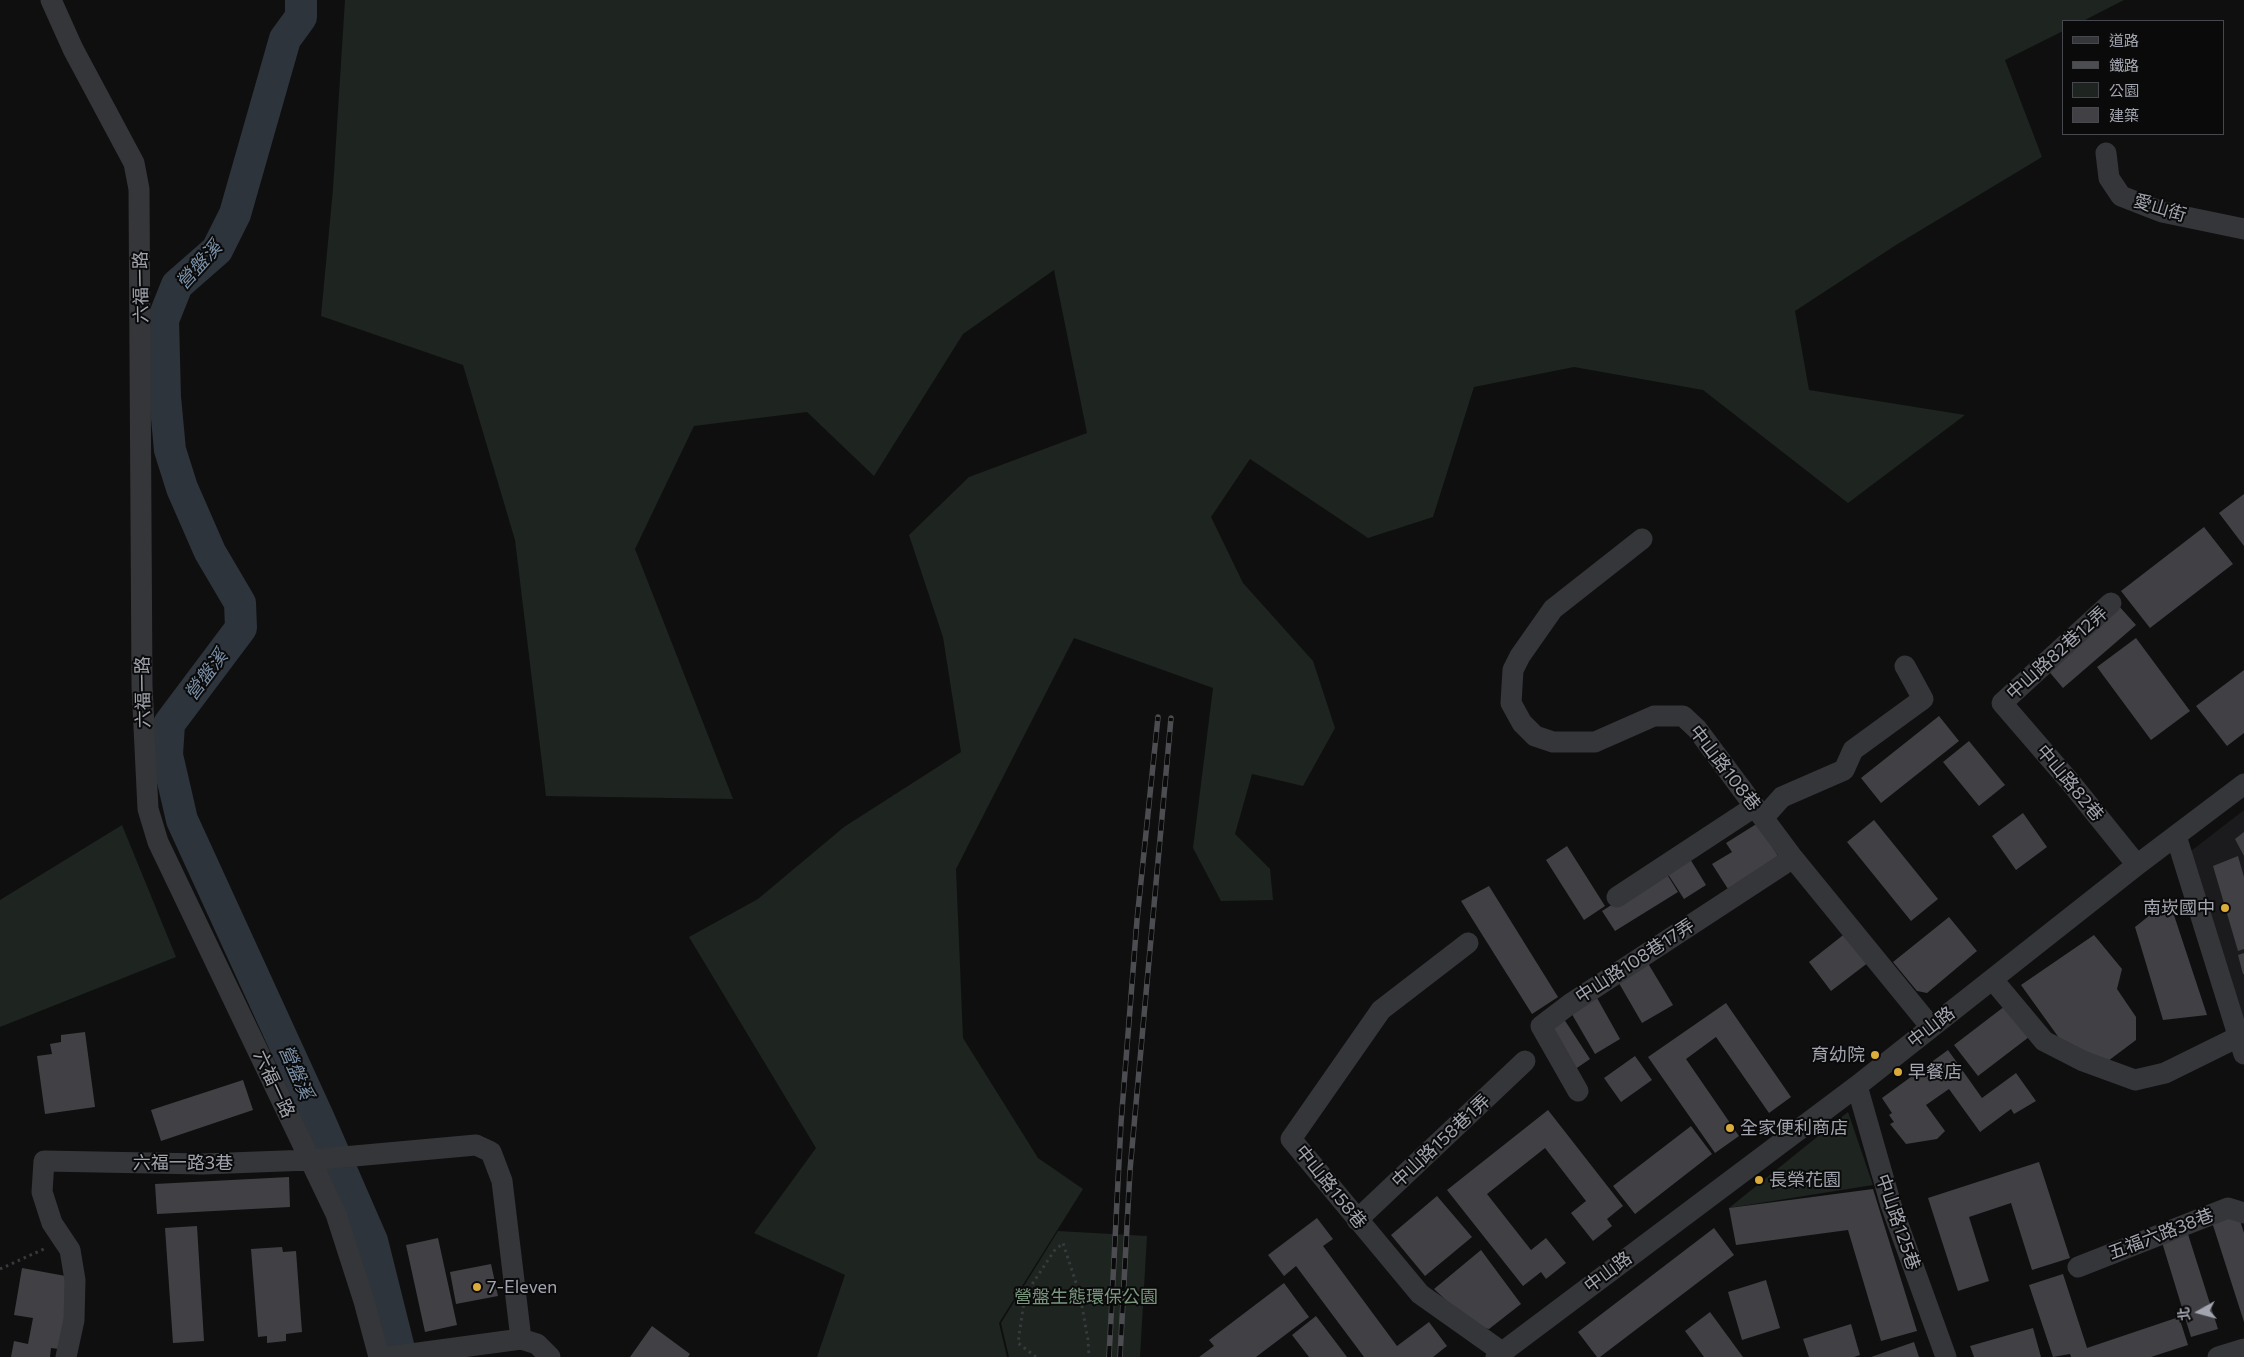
<!DOCTYPE html>
<html>
<head>
<meta charset="utf-8">
<style>
  body { margin:0 }
  #map { position:relative; width:2244px; height:1357px; overflow:hidden; background:#0f0f10; font-family:Commissioner,"Noto Sans TC",sans-serif }
  canvas { display:block }
  .legend { position:absolute; left:2062px; top:20px; width:162px; height:115px; box-sizing:border-box; background:#0a0a0b; border:1px solid #47484d; margin:0; padding:6px 9px; list-style:none; font-size:15px; color:#a2a5af }
  .legend li { display:flex; align-items:center; gap:10px; height:25px }
  .legend b { width:25px; border:1px solid #47484d }
  .north { position:absolute; left:2174px; top:1287px; width:50px; height:50px; -webkit-text-stroke:4px #0a0a0b; paint-order:stroke; rotate:263deg; font-size:14px; font-weight:700; line-height:20px; text-align:center; color:#a2a5af }
  .north::after { content:''; display:block; margin:auto; width:18px; height:22px; background:#a2a5af; clip-path:polygon(50% 0,100% 100%,50% 72%,0 100%) }
</style>
</head>
<body>
<div id="map">
<canvas width="2244" height="1357"></canvas>
<ul class="legend">
<li><b style="height:6px;background:#353639"></b>道路</li>
<li><b style="height:6px;background:#4c4d51"></b>鐵路</li>
<li><b style="height:14px;background:#1e241f"></b>公園</li>
<li><b style="height:14px;background:#414145"></b>建築</li>
</ul>
<div class="north">北</div>
</div>
<script>
const g = document.querySelector('canvas').getContext('2d');
g.lineJoin = 'round';
function paint(path, color) {
  g.fillStyle = color;
  g.fill(path, 'evenodd');
}
function poly(rows) {
  const path = new Path2D();
  for (const r of rows) {
    path.moveTo(r[0], r[1]);
    for (let i = 2; i < r.length; i += 2) path.lineTo(r[i], r[i + 1]);
  }
  return path;
}
function stroke(path, color, width, dash) {
  g.strokeStyle = color;
  g.lineWidth = width;
  g.lineCap = dash ? 'butt' : 'round';
  g.setLineDash(dash || []);
  g.stroke(path);
}
function drawText(font, color, halo, rows, align = 'center') {
  g.font = font + ' Commissioner,"Noto Sans TC",sans-serif';
  g.lineWidth = 4;
  g.setLineDash([]);
  g.textBaseline = 'middle';
  g.strokeStyle = halo;
  g.fillStyle = color;
  for (const [text, x, y, turn = 0] of rows) {
    g.save();
    g.translate(x, y);
    g.rotate((+turn || 0) * Math.PI / 180);
    g.textAlign = isNaN(turn) ? turn : align;
    if (halo) g.strokeText(text, 0, 0);
    g.fillText(text, 0, 0);
    g.restore();
  }
}
paint(poly([
  [2244,810,2244,1045,2191,851]
]), '#1b1b1d');
paint(poly([
  [345,0,2124,0,2083,21,2063,21,2063,31,2005,60,2042,157,1896,245,1795,311,1809,390,1965,415,1848,503,1703,390,1574,367,1474,387,1433,517,1368,538,1250,459,1211,517,1243,583,1313,661,1335,728,1303,786,1252,774,1235,834,1270,869,1273,900,1221,901,1193,848,1213,688,1074,638,956,869,963,1038,1038,1158,1083,1189,999,1323,1007,1357,817,1357,845,1275,754,1233,816,1148,689,937,758,899,844,827,961,752,943,637,909,535,969,477,1087,433,1054,270,963,334,874,476,807,412,694,426,635,549,733,799,546,796,515,540,463,365,321,316,333,189],
  [122,825,176,957,0,1027,0,900],
  [1848,1112,1873,1185,1729,1208],
  [1058,1231,1147,1236,1140,1357,1009,1357,1001,1323]
]), '#1e241f');
stroke(poly([
  [301,0,301,17,285,39,235,214,217,250,177,285,163,320,165,397,170,450,182,488,210,552,240,603,241,628,169,724,167,755,182,820,318,1117,372,1241,401,1357]
]), '#2e343b', 32);
paint(poly([
  [2244,494,2244,546,2219,513],
  [2204,527,2233,564,2150,628,2121,591],
  [2118,605,2136,625,2063,688,2046,668],
  [2136,638,2190,711,2151,740,2097,667],
  [2244,670,2244,733,2227,746,2196,706],
  [1939,716,1959,741,1881,803,1861,778],
  [1969,741,2005,785,1979,806,1943,762],
  [2023,813,2047,847,2016,870,1992,836],
  [1874,820,1938,899,1911,921,1847,842],
  [1758,823,1778,856,1728,889,1712,864,1732,852,1726,843],
  [2244,832,2244,856,2235,839],
  [1567,846,1605,906,1584,920,1546,860],
  [1687,854,1706,885,1684,899,1664,868],
  [2238,856,2244,877,2244,949,2238,951,2213,866],
  [1665,871,1678,892,1615,931,1602,911],
  [1489,886,1558,997,1532,1014,1461,901],
  [2169,900,2207,1015,2163,1020,2135,927],
  [1949,917,1977,951,1927,993,1917,991,1893,962],
  [1847,932,1869,962,1831,991,1809,962],
  [2094,935,2122,969,2117,989,2136,1017,2136,1040,2104,1064,2072,1056,2021,985],
  [2244,953,2244,974,2243,974,2238,955],
  [1646,960,1673,1005,1642,1023,1616,978],
  [1592,989,1620,1039,1595,1054,1566,1004],
  [1726,1003,1791,1097,1769,1113,1716,1037,1686,1059,1739,1136,1715,1153,1648,1057],
  [2005,1006,2029,1037,1978,1076,1954,1045],
  [1558,1010,1590,1059,1568,1074,1536,1025],
  [85,1032,95,1107,45,1114,37,1056,52,1054,50,1044,61,1042,61,1035],
  [1948,1050,1982,1098,2016,1073,2036,1101,2014,1114,2011,1109,1980,1132,1949,1089,1926,1105,1945,1131,1937,1139,1906,1144,1890,1124,1894,1122,1889,1115,1892,1113,1882,1098],
  [1635,1056,1652,1080,1621,1102,1604,1078],
  [243,1080,253,1110,161,1141,151,1110],
  [1548,1110,1623,1206,1607,1219,1612,1226,1593,1241,1571,1213,1586,1201,1545,1148,1487,1194,1531,1250,1546,1238,1566,1263,1546,1279,1541,1272,1523,1286,1447,1190],
  [1691,1126,1712,1154,1635,1214,1613,1186],
  [2039,1162,2070,1258,2032,1270,2011,1203,1969,1217,1989,1281,1958,1291,1928,1198],
  [289,1177,290,1207,157,1214,155,1184],
  [1873,1189,1917,1331,1881,1341,1848,1230,1736,1245,1729,1208],
  [1437,1196,1472,1237,1425,1276,1391,1235],
  [2237,1211,2244,1233,2244,1322,2211,1219],
  [1317,1218,1333,1239,1323,1246,1397,1346,1429,1322,1447,1346,1433,1357,1364,1357,1296,1266,1284,1276,1268,1255],
  [197,1226,204,1341,173,1343,165,1228],
  [1714,1228,1734,1255,1600,1357,1597,1357,1578,1332],
  [2187,1231,2218,1329,2191,1337,2161,1239],
  [438,1238,457,1325,425,1332,406,1245],
  [282,1247,283,1252,296,1251,302,1332,286,1334,286,1341,267,1343,267,1336,258,1337,251,1249],
  [1481,1250,1521,1304,1489,1329,1474,1326,1434,1289],
  [491,1264,498,1296,456,1304,450,1272],
  [22,1268,71,1277,59,1349,51,1348,50,1357,11,1357,14,1341,28,1344,33,1318,14,1315],
  [2063,1274,2087,1348,2179,1317,2188,1345,2151,1357,2071,1357,2070,1354,2053,1357,2029,1285],
  [1766,1280,1780,1328,1742,1340,1728,1292],
  [1284,1283,1309,1317,1256,1357,1199,1357,1214,1346,1209,1340],
  [1710,1312,1743,1357,1704,1357,1685,1331],
  [1316,1316,1347,1357,1309,1357,1292,1335],
  [1851,1324,1860,1355,1854,1357,1809,1357,1803,1339],
  [652,1326,690,1354,688,1357,630,1357],
  [2033,1328,2041,1357,1974,1357,1970,1346],
  [1914,1342,1919,1357,1871,1357]
]), '#414145');
stroke(poly([
  [0,1269,46,1248],
  [1036,1357,1018,1343,1025,1295,1054,1251,1063,1243,1080,1295,1088,1340,1089,1357]
]), '#383a3d', 3, [2.5, 4]);
stroke(poly([
  [51,0,73,49,134,163,139,189,142,686,148,809,158,842,336,1214,364,1301,379,1357],
  [2106,153,2109,178,2121,196,2162,212,2244,229],
  [1642,539,1553,609,1520,656,1513,670,1511,703,1522,723,1535,736,1553,742,1595,742,1654,716,1683,716,1697,729,1793,858,1931,1027],
  [2111,603,2002,703,2071,783,2137,865],
  [1764,817,1782,797,1844,770,1853,750,1923,699,1905,666],
  [2176,836,2244,1054],
  [1617,897,1754,807],
  [1468,943,1381,1010,1291,1139,1420,1294,1502,1352],
  [1993,980,2044,1041,2083,1061,2135,1080,2165,1073,2238,1037],
  [1857,1086,1891,1205,1946,1357],
  [1578,1091,1541,1026,1570,1004,1793,858],
  [1357,1220,1525,1061],
  [2078,1267,2228,1208,2244,1213],
  [66,1357,74,1320,75,1280,70,1250,52,1223,42,1192,44,1161,203,1164,310,1160,476,1145,491,1152,502,1181,521,1339],
  [389,1357,521,1339,537,1344,550,1357],
  [1496,1357,1857,1086,2137,865,2244,784],
  [2218,1357,2244,1349]
]), '#353639', 21);
const rail = poly([
  [1109,1357,1121,1123,1137,920,1158,717],
  [1120,1357,1130,1170,1171,718]
]);
stroke(rail, '#4c4d51', 5.5);
stroke(rail, '#0a0a0b', 4, [11]);
for (const [x, y, r, color] of [
  [2225,908,5,"#dbac3c"],
  [1875,1055,5,"#dbac3c"],
  [1898,1072,5,"#dbac3c"],
  [1730,1128,5,"#dbac3c"],
  [1759,1180,5,"#dbac3c"],
  [477,1287,5,"#dbac3c"]
]) {
  const dot = new Path2D();
  dot.arc(x, y, r, 0, 2 * Math.PI);
  g.fillStyle = color;
  g.fill(dot);
  stroke(dot, '#0a0a0b', 2);
}
drawText('18px', '#a2a5af', '#0a0a0b', [
  ["愛山街",2160,208,17],
  ["六福一路",141,287,-91],
  ["中山路82巷12弄",2057,653,-42],
  ["六福一路",143,692,-91],
  ["中山路108巷",1725,768,52],
  ["中山路82巷",2070,783,50],
  ["中山路108巷17弄",1635,961,-33],
  ["中山路",1931,1027,-38],
  ["六福一路",274,1084,65],
  ["中山路158巷1弄",1441,1141,-43],
  ["六福一路3巷",183,1163],
  ["中山路158巷",1331,1187,51],
  ["中山路125巷",1898,1222,71],
  ["五福六路38巷",2161,1234,-21],
  ["中山路",1608,1272,-37]
]);
drawText('18px', '#a2a5af', '#0a0a0b', [
  ["南崁國中",2215,908,"right"],
  ["育幼院",1865,1055,"right"],
  ["早餐店",1908,1072],
  ["全家便利商店",1740,1128],
  ["長榮花園",1769,1180],
  ["7-Eleven",487,1287]
], 'left');
drawText('18px', '#7a987e', '#0a0a0b', [
  ["營盤生態環保公園",1086,1297]
]);
drawText('italic 19px', '#7c91a7', '#0a0a0b', [
  ["營盤溪",199,265,-48],
  ["營盤溪",206,675,-53],
  ["營盤溪",296,1072,66]
]);
</script>
</body>
</html>
